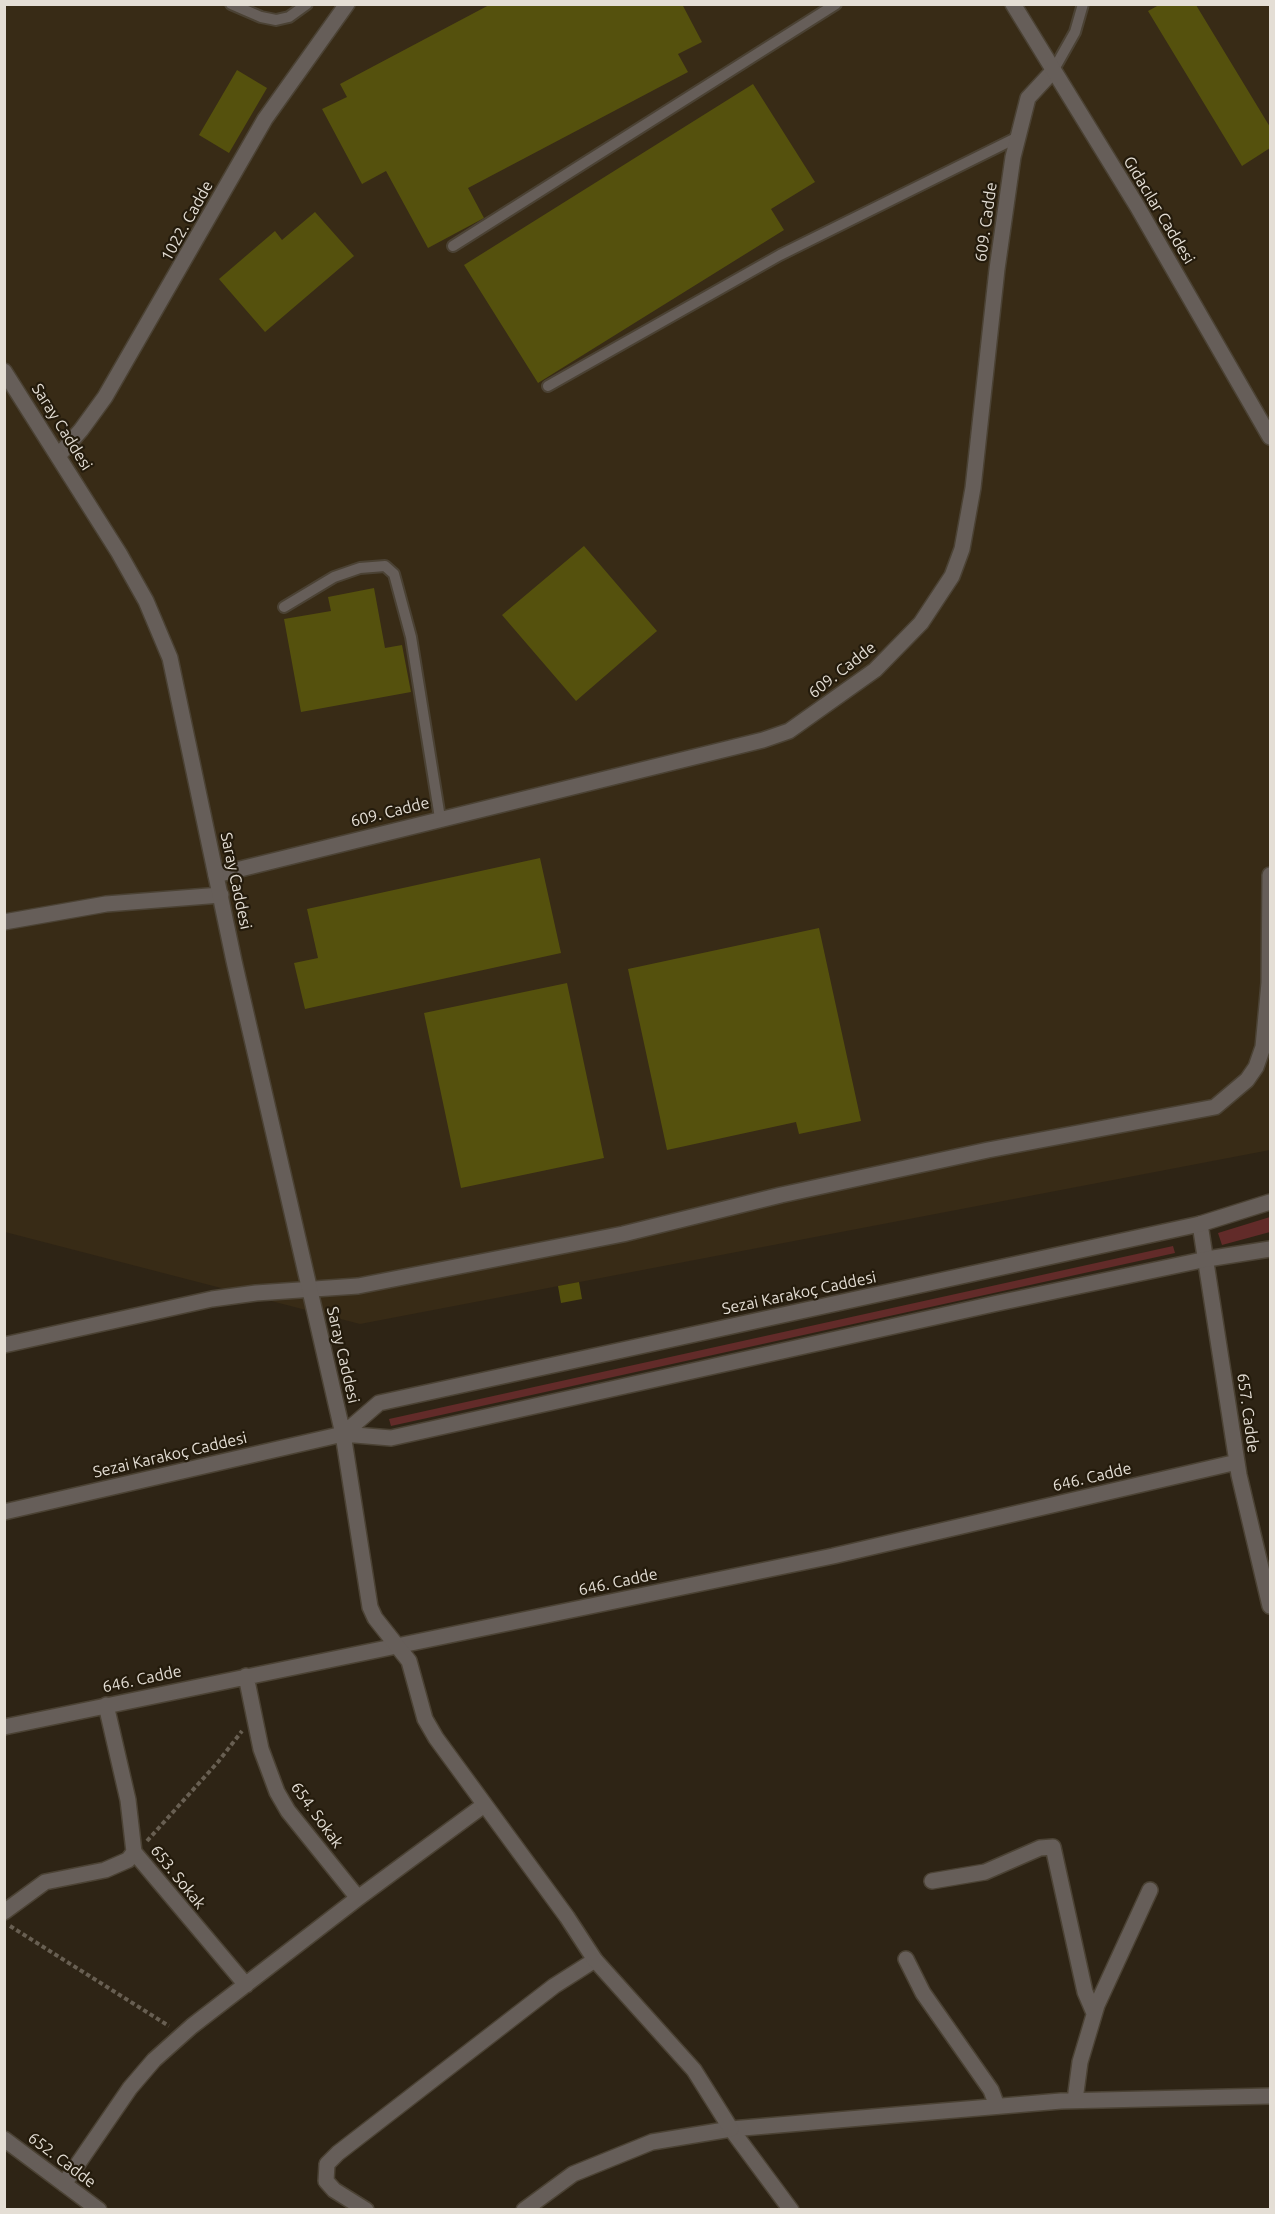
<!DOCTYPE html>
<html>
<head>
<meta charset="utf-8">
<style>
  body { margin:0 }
  #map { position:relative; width:1275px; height:2214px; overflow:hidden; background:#2e2415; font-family:Ubuntu,sans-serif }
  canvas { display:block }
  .frame { position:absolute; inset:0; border:6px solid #e4ded5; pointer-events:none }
</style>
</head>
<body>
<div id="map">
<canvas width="1275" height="2214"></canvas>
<div class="frame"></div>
</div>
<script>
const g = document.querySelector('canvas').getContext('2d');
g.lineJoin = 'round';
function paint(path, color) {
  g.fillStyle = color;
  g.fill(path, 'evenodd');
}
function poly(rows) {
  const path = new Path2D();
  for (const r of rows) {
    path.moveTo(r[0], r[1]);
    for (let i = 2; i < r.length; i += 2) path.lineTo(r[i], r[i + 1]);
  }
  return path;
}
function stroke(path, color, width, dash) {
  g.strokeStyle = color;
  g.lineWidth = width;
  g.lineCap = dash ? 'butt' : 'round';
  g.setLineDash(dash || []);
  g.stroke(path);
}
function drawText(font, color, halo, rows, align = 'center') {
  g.font = font + ' Ubuntu,sans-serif';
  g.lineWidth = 4.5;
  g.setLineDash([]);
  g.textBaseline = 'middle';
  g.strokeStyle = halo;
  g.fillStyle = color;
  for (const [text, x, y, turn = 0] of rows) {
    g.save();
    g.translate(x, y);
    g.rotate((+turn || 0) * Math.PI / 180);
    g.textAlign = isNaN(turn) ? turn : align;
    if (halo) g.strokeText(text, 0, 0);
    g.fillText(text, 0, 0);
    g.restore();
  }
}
paint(poly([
  [4,5,1270,5,1270,1150,360,1324,5,1232]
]), '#382b16');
paint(poly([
  [1270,1217,1270,1232,1222,1245,1218,1233],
  [1173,1246,1175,1253,391,1426,389,1419]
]), '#622b29');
paint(poly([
  [491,4,682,4,702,42,678,54,688,72,468,188,484,218,428,248,386,171,362,184,322,109,347,97,340,84],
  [1159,5,1196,5,1270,127,1270,148,1242,166,1148,11],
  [237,70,267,88,229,153,199,135],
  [753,84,815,182,771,209,784,230,538,383,464,265],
  [315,212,354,256,265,332,219,279,275,231,282,240],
  [584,546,657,631,576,701,502,615],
  [374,588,385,648,402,645,411,692,301,712,284,619,331,611,328,597],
  [540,858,561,953,305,1009,294,963,318,958,307,909],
  [819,928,861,1121,799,1134,796,1122,667,1150,628,969],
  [567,983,604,1158,461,1188,424,1013],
  [579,1282,582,1299,561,1303,558,1286]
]), '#55510d');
const service = poly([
  [231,4,261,17,276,20,289,17,307,4],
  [1053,71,1075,32,1083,4],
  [453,246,836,4],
  [548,386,780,255,1018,137],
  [284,607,334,577,360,568,385,566,394,574,411,637,440,818]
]);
const minor = poly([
  [59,455,81,430,105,397,265,119,347,4],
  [216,875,763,740,789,731,875,670,921,623,952,576,962,549,973,488,997,269,1013,157,1028,98,1053,71],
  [4,922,106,904,221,895],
  [1200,1224,1239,1475,1270,1606],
  [4,1345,212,1299,256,1293,358,1286,623,1234,781,1195,988,1150,1215,1107,1247,1080,1256,1067,1263,1047,1269,983,1270,875],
  [246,1676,261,1749,277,1792,288,1811,358,1898],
  [106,1705,128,1800,134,1852,246,1985],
  [4,1727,833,1556,1237,1462],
  [932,1881,985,1872,1040,1848,1053,1847,1085,1992,1094,2013],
  [4,1912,45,1882,105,1870,128,1860,134,1852],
  [906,1959,923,1993,991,2090,997,2106],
  [1075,2100,1080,2062,1097,2005,1150,1890],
  [731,2129,1061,2101,1270,2096],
  [4,2139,99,2210],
  [64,2184,130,2088,154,2060,192,2026,358,1898,484,1805],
  [366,2210,334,2190,326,2181,327,2164,338,2153,554,1986,595,1960],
  [524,2210,573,2174,652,2142,731,2129,791,2210]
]);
const tertiary = poly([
  [1013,4,1137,206,1270,437],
  [4,371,119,553,146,601,170,658,234,961,343,1434,370,1607,375,1618,409,1661,425,1719,436,1738,567,1917,595,1960,694,2070,731,2129],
  [343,1434,379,1403,1200,1224,1270,1202],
  [4,1512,343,1434,391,1438,998,1303,1207,1259,1270,1249]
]);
stroke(service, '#4b4234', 14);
stroke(minor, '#4b4234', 18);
stroke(tertiary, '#4b4234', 18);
stroke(poly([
  [147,1841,218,1762,242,1731],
  [10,1926,169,2026]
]), '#685f52', 4, [4.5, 3]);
stroke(service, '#665e59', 10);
stroke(minor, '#665e59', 15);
stroke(tertiary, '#665e59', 15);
drawText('16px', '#e4ded5', '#241b0c', [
  ["Gıdacılar Caddesi",1159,210,59],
  ["1022. Cadde",187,221,-61],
  ["609. Cadde",986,222,-82],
  ["Saray Caddesi",62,427,58],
  ["609. Cadde",842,670,-38],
  ["609. Cadde",390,812,-14],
  ["Saray Caddesi",236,881,78],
  ["Sezai Karakoç Caddesi",799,1293,-12],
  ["Saray Caddesi",343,1355,77],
  ["657. Cadde",1248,1413,82],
  ["Sezai Karakoç Caddesi",170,1455,-13],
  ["646. Cadde",1092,1477,-13],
  ["646. Cadde",618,1582,-12],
  ["646. Cadde",142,1679,-12],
  ["654. Sokak",317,1815,54],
  ["653. Sokak",178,1877,51],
  ["652. Cadde",62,2160,37]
]);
</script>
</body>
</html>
